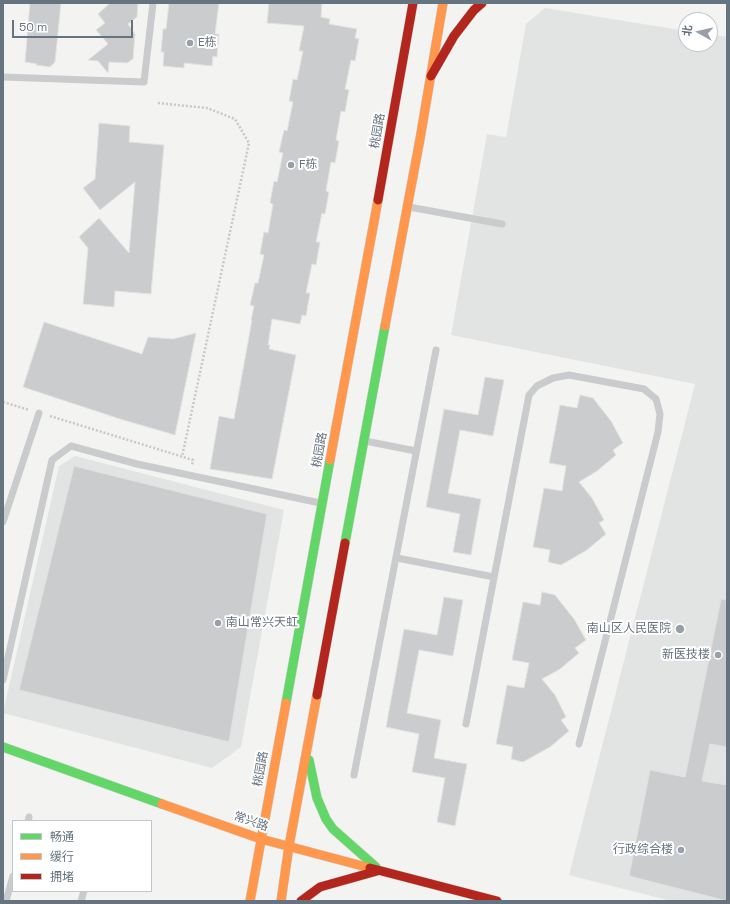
<!DOCTYPE html>
<html>
<head>
<meta charset="utf-8">
<style>
  body { margin:0 }
  #map { position:relative; width:730px; height:904px; overflow:hidden; background:#f3f3f2; font-family:"Space Grotesk","Noto Sans SC",sans-serif }
  canvas { display:block }
  .frame { position:absolute; inset:0; border:4px solid #667480; pointer-events:none }
  .legend { position:absolute; left:12px; top:820px; width:140px; height:72px; box-sizing:border-box; background:#fff; border:1px solid #c2c7cc; margin:0; padding:5px 7px; list-style:none; font-size:12px; color:#667480 }
  .legend li { display:flex; align-items:center; gap:8px; height:20px }
  .legend b { width:20px; border:1px solid #c2c7cc }
  .north { position:absolute; left:678px; top:12px; width:40px; height:40px; box-sizing:border-box; background:#fff; border:1px solid #c2c7cc; border-radius:50%; rotate:278deg; font-size:11px; font-weight:700; line-height:16px; text-align:center; color:#667480 }
  .north::after { content:''; display:block; margin:auto; width:14px; height:18px; background:#97a0a8; clip-path:polygon(50% 0,100% 100%,50% 72%,0 100%) }
  .scale { position:absolute; left:12px; top:20px; width:121px; height:18px; box-sizing:border-box; border:2px solid #667480; border-top:0; padding-left:5px; font-size:12px; line-height:14px; white-space:nowrap; color:#667480; -webkit-text-stroke:3px #fff; paint-order:stroke }
</style>
</head>
<body>
<div id="map">
<canvas width="730" height="904"></canvas>
<div class="frame"></div>
<ul class="legend">
<li><b style="height:5px;background:#63d668"></b>畅通</li>
<li><b style="height:5px;background:#ff974d"></b>缓行</li>
<li><b style="height:5px;background:#b3261e"></b>拥堵</li>
</ul>
<div class="north">北</div>
<div class="scale">50 m</div>
</div>
<script>
const g = document.querySelector('canvas').getContext('2d');
g.lineJoin = 'round';
function paint(path, color) {
  g.fillStyle = color;
  g.fill(path, 'evenodd');
}
function poly(rows) {
  const path = new Path2D();
  for (const r of rows) {
    path.moveTo(r[0], r[1]);
    for (let i = 2; i < r.length; i += 2) path.lineTo(r[i], r[i + 1]);
  }
  return path;
}
function stroke(path, color, width, dash) {
  g.strokeStyle = color;
  g.lineWidth = width;
  g.lineCap = dash ? 'butt' : 'round';
  g.setLineDash(dash || []);
  g.stroke(path);
}
function drawText(font, color, halo, rows, align = 'center') {
  g.font = font + ' "Space Grotesk","Noto Sans SC",sans-serif';
  g.lineWidth = 4;
  g.setLineDash([]);
  g.textBaseline = 'middle';
  g.strokeStyle = halo;
  g.fillStyle = color;
  for (const [text, x, y, turn = 0] of rows) {
    g.save();
    g.translate(x, y);
    g.rotate((+turn || 0) * Math.PI / 180);
    g.textAlign = isNaN(turn) ? turn : align;
    if (halo) g.strokeText(text, 0, 0);
    g.fillText(text, 0, 0);
    g.restore();
  }
}
paint(poly([
  [545,8,686,31,686,44,710,44,710,34,727,37,727,901,671,901,569,875,695,384,451,335,487,134,506,137,526,24],
  [75,456,284,510,241,747,212,768,3,713,59,466]
]), '#e2e3e3');
const building = poly([
  [30,3,61,3,55,62,50,67,36,65,37,64,25,62,30,3],
  [110,3,138,3,137,17,128,24,135,34,133,59,127,63,109,62,108,73,98,61,88,60,108,44,96,30,105,23,98,14,110,3],
  [169,3,219,3,215,34,219,34,217,57,213,56,212,66,184,63,184,68,163,66,164,52,161,52,163,29,166,29,169,3],
  [269,3,322,3,321,17,330,19,329,24,357,29,355,38,359,39,355,61,351,60,345,89,349,90,345,112,341,111,336,140,339,141,335,163,331,162,326,191,329,192,325,214,322,213,316,242,320,242,316,265,312,264,306,293,310,293,306,316,302,315,300,324,272,319,268,345,270,345,269,349,296,355,272,479,210,469,219,416,234,419,252,320,251,320,254,306,250,305,255,283,258,283,264,255,260,254,264,232,268,233,273,204,270,203,274,181,277,182,283,153,279,152,284,130,287,131,293,102,289,101,293,79,297,80,303,51,299,51,304,26,267,23,269,3],
  [99,123,130,126,129,142,164,145,151,294,115,291,114,307,83,304,88,248,79,237,99,218,129,253,135,182,100,210,83,188,95,179,99,123],
  [44,322,142,354,148,337,173,339,196,333,175,435,120,419,23,387,44,322],
  [485,377,504,380,493,436,460,430,448,493,481,499,471,555,453,552,460,514,426,507,444,409,478,415,485,377],
  [580,395,593,398,611,421,623,443,613,450,616,455,597,471,579,482,592,498,604,520,599,523,606,534,587,550,561,565,548,562,550,550,533,547,544,488,562,491,566,466,549,463,560,405,577,408,580,395],
  [74,466,267,514,229,742,19,690,74,466],
  [542,592,555,595,574,619,586,640,575,648,579,653,560,669,542,679,555,695,566,717,561,720,569,731,550,747,523,762,511,759,513,747,496,744,507,685,524,688,529,663,512,660,523,602,540,605,542,592],
  [444,597,463,600,453,656,419,650,407,713,441,720,434,758,467,764,455,826,437,822,445,778,412,772,419,734,386,727,404,629,437,635,444,597],
  [721,599,727,600,727,747,710,744,702,781,727,785,727,901,629,876,650,770,685,777,721,599]
]);
paint(building, '#cbcccd');
stroke(building, '#e2e2e2', 1);
const fast = poly([
  [345,543,385,326],
  [286,703,330,460],
  [3,747,162,804],
  [309,760,317,798,326,819,333,829,376,867]
]);
const slow = poly([
  [385,326,420,139,443,3],
  [330,460,378,200],
  [162,804,261,839,370,868],
  [250,901,286,703],
  [281,901,289,846,317,695]
]);
const jam = poly([
  [431,76,454,36,474,10,482,3],
  [378,200,413,3],
  [317,695,345,543],
  [370,868,497,901],
  [301,901,320,887,377,871]
]);
stroke(fast, '#cfd0d0', 10);
stroke(slow, '#cfd0d0', 10);
stroke(jam, '#cfd0d0', 10);
stroke(poly([
  [158,103,207,108,235,119,249,143,182,457],
  [3,402,29,410],
  [50,416,193,460,192,465]
]), '#c8c8c8', 2.5, [2, 2]);
stroke(poly([
  [3,77,144,82,153,3],
  [409,207,502,224],
  [365,441,416,451],
  [3,522,39,413],
  [397,558,494,577],
  [3,680,52,460,71,446,137,464,320,503],
  [466,724,529,395,537,386,553,378,569,375,644,389,656,399,660,414,658,432,579,744],
  [354,775,436,350],
  [28,821,29,817],
  [6,901,13,876],
  [81,901,84,891]
]), '#c9cbcc', 7);
stroke(fast, '#63d668', 9);
stroke(slow, '#ff974d', 9);
stroke(jam, '#b3261e', 9);
for (const [x, y, r, color] of [
  [190,43,4,"#97a0a8"],
  [291,165,4,"#97a0a8"],
  [218,623,4,"#97a0a8"],
  [680,629,5,"#97a0a8"],
  [718,655,4,"#97a0a8"],
  [681,850,4,"#97a0a8"]
]) {
  const dot = new Path2D();
  dot.arc(x, y, r, 0, 2 * Math.PI);
  g.fillStyle = color;
  g.fill(dot);
  stroke(dot, '#fff', 1.5);
}
drawText('12px', '#667480', '#fff', [
  ["E栋",198,43],
  ["F栋",299,165],
  ["南山常兴天虹",226,623],
  ["南山区人民医院",671,629,"right"],
  ["新医技楼",710,655,"right"],
  ["行政综合楼",673,850,"right"]
], 'left');
drawText('12px', '#667480', '#fff', [
  ["桃园路",378,131,-80],
  ["桃园路",320,450,-80],
  ["桃园路",261,769,-80],
  ["常兴路",251,822,19]
]);
</script>
</body>
</html>
